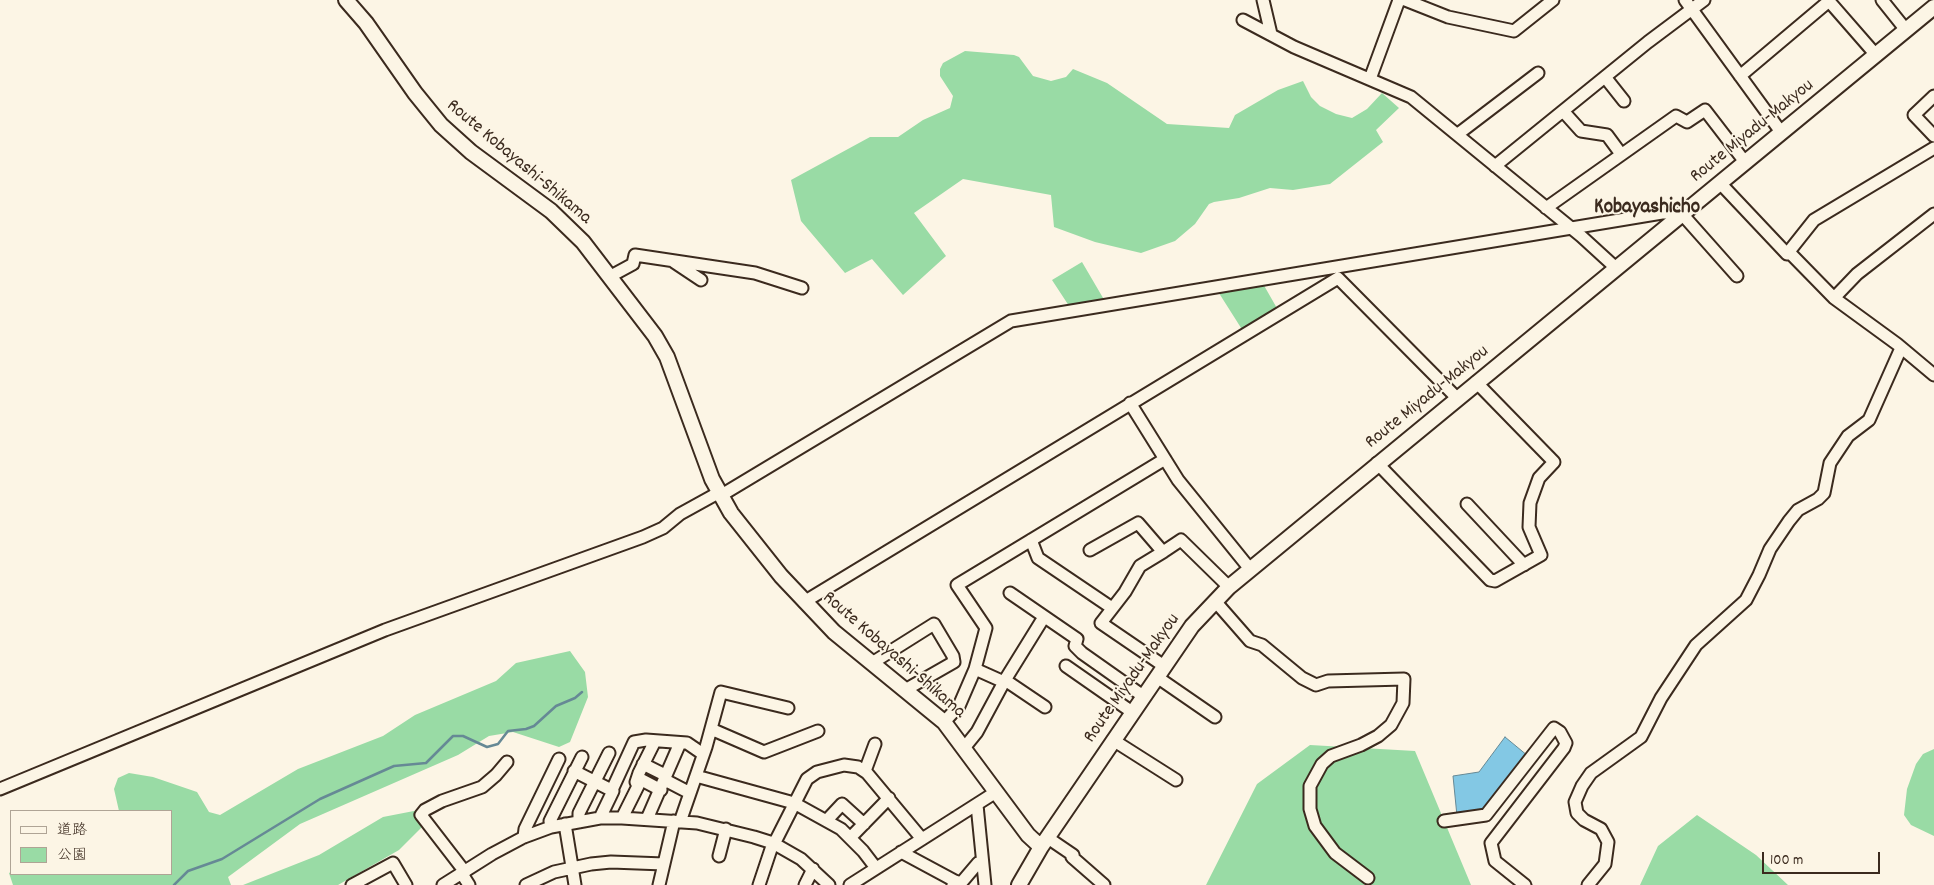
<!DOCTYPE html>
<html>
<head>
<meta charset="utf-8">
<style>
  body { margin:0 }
  #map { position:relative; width:1934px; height:885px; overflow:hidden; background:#fcf5e5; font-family:Dekko,"Klee One",sans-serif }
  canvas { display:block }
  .legend { position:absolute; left:10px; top:810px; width:162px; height:65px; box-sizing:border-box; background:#fcf5e5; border:1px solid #afa495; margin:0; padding:6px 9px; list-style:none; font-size:15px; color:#3b2a1e }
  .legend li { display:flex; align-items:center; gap:10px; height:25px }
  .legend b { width:25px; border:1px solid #afa495 }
  .scale { position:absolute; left:1762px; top:852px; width:118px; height:22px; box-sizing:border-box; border:2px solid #3b2a1e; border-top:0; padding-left:6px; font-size:15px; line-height:18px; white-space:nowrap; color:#3b2a1e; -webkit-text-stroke:4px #fcf5e5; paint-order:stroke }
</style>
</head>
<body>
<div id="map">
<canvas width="1934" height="885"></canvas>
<ul class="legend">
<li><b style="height:6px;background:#fcf5e5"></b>道路</li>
<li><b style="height:14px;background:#99dba5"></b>公園</li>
</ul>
<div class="scale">100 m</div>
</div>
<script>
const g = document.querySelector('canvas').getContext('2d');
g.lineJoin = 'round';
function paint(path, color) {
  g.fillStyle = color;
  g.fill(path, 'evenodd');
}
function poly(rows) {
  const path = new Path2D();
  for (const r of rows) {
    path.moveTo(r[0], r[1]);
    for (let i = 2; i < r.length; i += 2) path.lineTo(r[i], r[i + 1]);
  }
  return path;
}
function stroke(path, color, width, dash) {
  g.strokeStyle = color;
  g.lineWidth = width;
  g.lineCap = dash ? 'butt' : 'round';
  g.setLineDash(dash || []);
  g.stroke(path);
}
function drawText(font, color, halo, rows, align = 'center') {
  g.font = font + ' Dekko,sans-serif';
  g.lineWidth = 4;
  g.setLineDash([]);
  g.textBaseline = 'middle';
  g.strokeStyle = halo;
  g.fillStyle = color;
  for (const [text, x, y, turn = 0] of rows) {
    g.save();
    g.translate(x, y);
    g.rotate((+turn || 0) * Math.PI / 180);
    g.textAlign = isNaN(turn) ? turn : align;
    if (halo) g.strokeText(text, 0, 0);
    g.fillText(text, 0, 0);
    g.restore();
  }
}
paint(poly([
  [965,51,1014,55,1019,57,1033,76,1051,81,1066,77,1073,69,1107,83,1167,124,1229,128,1235,115,1278,90,1303,81,1311,97,1320,106,1336,114,1352,118,1367,109,1382,93,1399,108,1376,130,1383,142,1330,184,1293,190,1270,188,1239,198,1214,202,1209,204,1195,224,1175,241,1141,253,1095,242,1054,227,1051,195,963,179,914,213,946,256,903,295,872,259,845,273,801,221,791,180,870,137,898,137,923,120,950,108,953,96,940,76,940,69,943,63],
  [1082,262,1106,303,1071,309,1052,280],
  [1262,282,1278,310,1243,331,1217,290],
  [570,651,585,672,588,697,570,742,559,747,513,732,489,736,458,755,300,824,228,877,231,885,13,885,9,873,11,872,11,874,171,874,171,811,119,811,114,789,118,778,129,773,153,777,197,792,209,812,220,815,298,769,383,736,415,715,496,681,516,663],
  [1310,745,1415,751,1471,885,1206,885,1257,784],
  [1934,749,1934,836,1911,825,1904,815,1907,789,1916,764,1923,754],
  [419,810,430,813,424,825,399,850,338,885,243,885,319,855,383,817],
  [1697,815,1756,855,1788,885,1640,885,1658,846]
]), '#99dba5');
const water = poly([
  [1505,737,1528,756,1486,813,1457,816,1453,776,1479,772,1505,737]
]);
paint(water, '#83c8e4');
stroke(water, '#668995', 1);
stroke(poly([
  [174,885,188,871,222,859,320,799,394,766,426,763,453,736,463,736,487,747,498,744,508,731,526,729,534,726,556,706,575,698,582,692]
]), '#668995', 2.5);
const minor = poly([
  [1263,0,1271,34],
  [1405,0,1448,17,1514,31,1553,0],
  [1685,0,1781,132],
  [1828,0,1876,55],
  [1882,0,1906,30],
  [1243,20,1294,47,1411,97,1581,236,1616,268],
  [1740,76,1829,1],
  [1605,77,1624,101],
  [1370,79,1399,0],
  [1934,96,1914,115,1934,136],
  [1563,111,1581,131,1607,135,1621,154],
  [1458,134,1538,73],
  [1495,166,1648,42,1704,0],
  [1720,183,1787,254,1814,220,1934,148],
  [1546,208,1676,116,1687,122,1705,110,1745,162],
  [1682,214,1737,276],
  [1789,252,1834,298,1897,344,1934,375],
  [674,262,701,280],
  [609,277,633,264,635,255,755,273,802,288],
  [1834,298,1857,274,1934,214],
  [1130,403,1178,480,1250,569],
  [1377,463,1490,580,1495,581,1541,555,1529,527,1530,503,1539,478,1554,462,1476,382],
  [720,496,1011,321,1662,213,1669,213,1675,219],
  [1467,504,1524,565],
  [1031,540,1038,558,1112,608],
  [1090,550,1138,523,1163,552,1140,566,1125,592,1101,623,1164,666],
  [1163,552,1181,540,1229,587],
  [1010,593,1077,639,1075,646,1082,653,1143,696],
  [1215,601,1250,641,1262,645,1302,678,1316,685,1328,681,1404,679,1403,703,1391,725,1378,736,1361,745,1331,756,1322,764,1310,786,1310,809,1315,826,1335,853,1368,878],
  [804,602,1338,278,1457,398],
  [872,663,934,624,953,656,954,662,905,690],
  [1066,666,1132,712],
  [975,669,986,628,957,585,1165,459],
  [1157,677,1215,717],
  [1005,680,1045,707],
  [944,722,959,706,975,669,1004,682],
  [711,729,764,752,818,731],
  [1113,740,1176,780],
  [964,748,977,732,1005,680,1044,617],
  [643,764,665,775],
  [574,771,613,791,600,818],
  [865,771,875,744],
  [696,776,794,803,841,829,863,851,876,868],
  [638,778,661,790],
  [665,780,690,793],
  [0,789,385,630,643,537,663,528,680,514,718,493],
  [612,790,634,742,646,740,687,743,703,754],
  [977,805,985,885],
  [622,818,638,786,636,782,639,773,655,741],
  [647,819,680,743],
  [827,820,842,804,864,824],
  [1444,821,1486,815,1554,728,1560,732,1566,743,1564,748,1491,843,1495,861,1525,885],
  [579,822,579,813,609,753],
  [680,822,706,747,721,692,788,708],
  [565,824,575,885],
  [551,827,550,821,582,757],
  [524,837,525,829,559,759],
  [850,838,889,798],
  [1048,838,1073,855,1072,857,1104,885],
  [774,844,807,779,817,772,844,765,858,767,867,773,922,839],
  [901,852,955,881,953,885],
  [719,856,726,829],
  [465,872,421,815,425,810,442,801,482,787,496,775,507,762],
  [462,874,469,885],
  [955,881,961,883,978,863],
  [352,885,393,863,406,885],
  [443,885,492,854,524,837,551,827,600,818,622,818,697,823,754,837,773,843,801,859,829,885],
  [526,885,554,872,591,864,611,862,664,864],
  [659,885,674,821],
  [759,885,773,843],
  [805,885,813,869],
  [850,885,996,792],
  [1588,885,1605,864,1608,842,1601,829,1584,820,1577,813,1575,802,1582,786,1591,773,1641,737,1661,698,1696,645,1746,600,1759,575,1770,549,1789,521,1798,510,1818,499,1824,493,1830,463,1848,436,1869,420,1901,348]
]);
const major = poly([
  [346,0,366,23,415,93,441,125,471,152,551,211,583,242,655,336,667,357,712,479,731,513,781,576,834,632,944,722,1028,835,1041,847],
  [1019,885,1041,847,1192,626,1229,587,1934,7]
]);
stroke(minor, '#3b2a1e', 15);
stroke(major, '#3b2a1e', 18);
stroke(minor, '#fcf5e5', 11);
stroke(major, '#fcf5e5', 14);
drawText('19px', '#3b2a1e', '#fcf5e5', [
  ["Route Miyadu-Makyou",1753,132,-39],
  ["Route Kobayashi-Shikama",518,163,40],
  ["Route Miyadu-Makyou",1428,398,-39],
  ["Route Kobayashi-Shikama",893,656,41],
  ["Route Miyadu-Makyou",1133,679,-55]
]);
drawText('bold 21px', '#3b2a1e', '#fcf5e5', [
  ["Kobayashicho",1647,209]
]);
</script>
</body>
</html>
